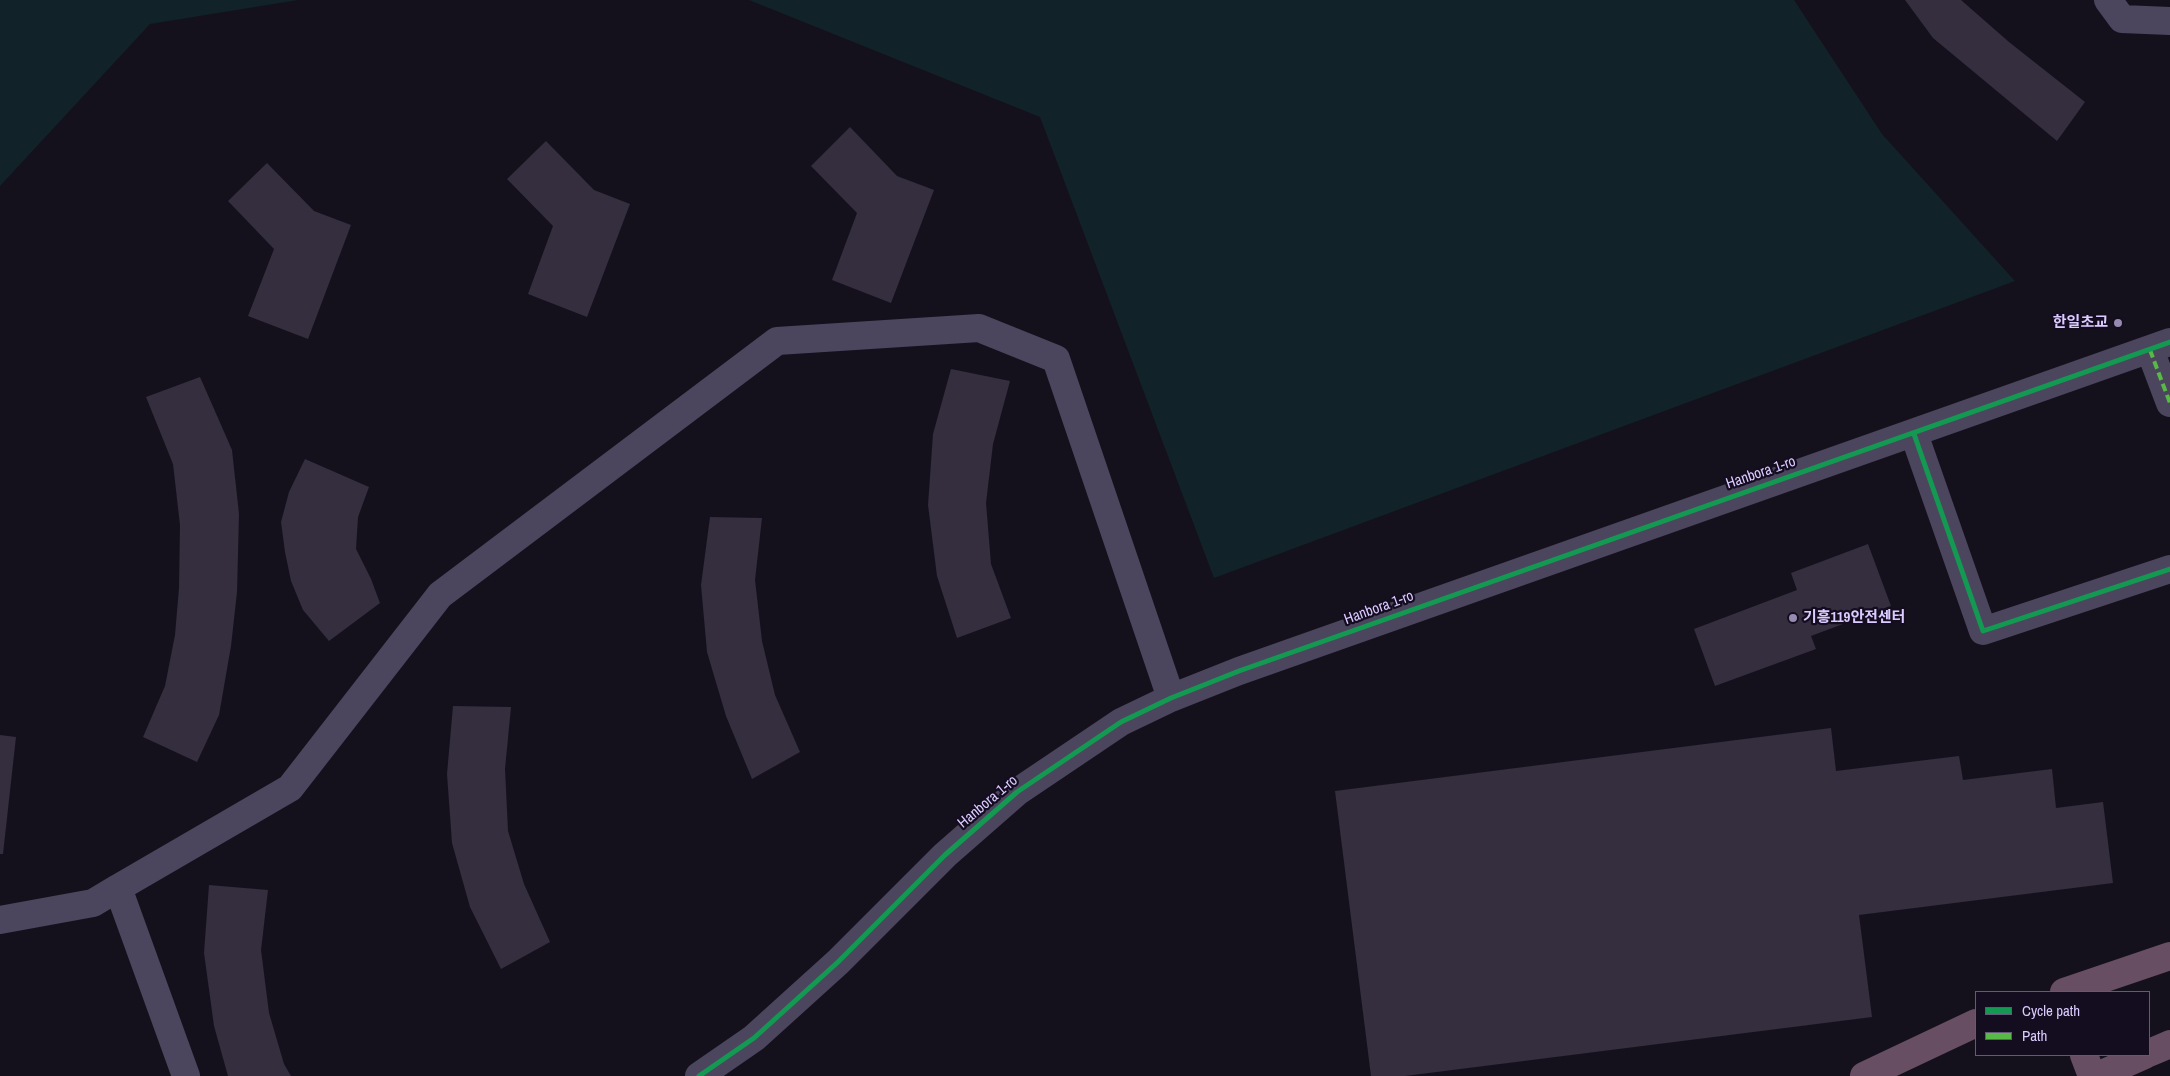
<!DOCTYPE html>
<html>
<head>
<meta charset="utf-8">
<style>
  body { margin:0 }
  #map { position:relative; width:2170px; height:1076px; overflow:hidden; background:#15111c; font-family:"Archivo Narrow",sans-serif }
  canvas { display:block }
  .legend { position:absolute; left:1975px; top:991px; width:175px; height:65px; box-sizing:border-box; background:#140d20; border:1px solid #645979; margin:0; padding:6px 9px; list-style:none; font-size:15px; color:#dbcbff }
  .legend li { display:flex; align-items:center; gap:10px; height:25px }
  .legend b { width:25px; border:1px solid #645979 }
</style>
</head>
<body>
<div id="map">
<canvas width="2170" height="1076"></canvas>
<ul class="legend">
<li><b style="height:6px;background:#139951"></b>Cycle path</li>
<li><b style="height:6px;background:#58b947"></b>Path</li>
</ul>
</div>
<script>
const g = document.querySelector('canvas').getContext('2d');
g.lineJoin = 'round';
function paint(path, color) {
  g.fillStyle = color;
  g.fill(path, 'evenodd');
}
function poly(rows) {
  const path = new Path2D();
  for (const r of rows) {
    path.moveTo(r[0], r[1]);
    for (let i = 2; i < r.length; i += 2) path.lineTo(r[i], r[i + 1]);
  }
  return path;
}
function stroke(path, color, width, dash) {
  g.strokeStyle = color;
  g.lineWidth = width;
  g.lineCap = dash ? 'butt' : 'round';
  g.setLineDash(dash || []);
  g.stroke(path);
}
function drawText(font, color, halo, rows, align = 'center') {
  g.font = font + ' "Archivo Narrow","Noto Sans KR",sans-serif';
  g.lineWidth = 4.5;
  g.setLineDash([]);
  g.textBaseline = 'middle';
  g.strokeStyle = halo;
  g.fillStyle = color;
  for (const [text, x, y, turn = 0] of rows) {
    g.save();
    g.translate(x, y);
    g.rotate((+turn || 0) * Math.PI / 180);
    g.textAlign = isNaN(turn) ? turn : align;
    if (halo) g.strokeText(text, 0, 0);
    g.fillText(text, 0, 0);
    g.restore();
  }
}
paint(poly([
  [0,0,298,0,150,24,0,186],
  [749,0,1794,0,1882,134,2015,281,1214,578,1040,117]
]), '#112228');
paint(poly([
  [1905,0,1961,0,2009,42,2085,102,2057,141,1933,38],
  [850,127,897,176,934,190,891,303,832,280,857,213,811,166],
  [546,141,594,190,630,204,587,317,528,294,553,226,507,179],
  [267,163,314,211,351,225,308,339,248,316,274,249,228,201],
  [951,369,1010,381,993,444,986,503,991,564,1011,618,957,638,937,576,928,505,933,434],
  [200,377,232,450,239,514,237,592,231,646,219,715,197,762,143,737,165,686,175,635,179,588,180,525,173,464,146,397],
  [305,459,369,487,358,517,356,549,371,579,380,603,329,641,303,610,291,581,285,552,281,522,289,492],
  [710,517,762,518,755,580,762,641,775,695,800,752,752,779,726,716,707,652,701,585],
  [1868,544,1891,606,1811,636,1816,649,1715,686,1694,629,1797,590,1791,573],
  [453,706,511,707,505,769,508,831,524,884,550,942,501,969,470,907,452,843,447,774],
  [1831,728,1836,771,1959,756,1963,780,2052,769,2056,808,2103,802,2113,883,1859,915,1872,1017,1405,1076,1371,1076,1335,791],
  [0,735,16,737,3,854,0,854],
  [209,885,268,890,261,950,269,1013,284,1064,291,1076,228,1076,214,1026,204,953]
]), '#342e3e');
stroke(poly([
  [2108,0,2122,19,2170,21],
  [2150,350,2170,403],
  [1914,434,1983,631,2170,569],
  [0,920,93,903,118,888],
  [186,1076,118,888,290,788,440,595,777,341,979,328,1056,359,1171,698],
  [699,1076,754,1038,838,962,945,855,1017,792,1121,722,1171,698,1239,671,2170,342]
]), '#4b465d', 28);
stroke(poly([
  [2064,992,2170,956],
  [2149,1053,2170,1044],
  [2084,1055,2092,1076],
  [1864,1076,1976,1023],
  [2097,1076,2145,1055]
]), '#674e63', 28);
stroke(poly([
  [2150,350,2170,403]
]), '#58b947', 4, [8, 4]);
stroke(poly([
  [1914,434,1983,631,2170,569],
  [699,1076,754,1038,838,962,945,855,1017,792,1121,722,1171,698,1239,671,2170,342]
]), '#139951', 5);
for (const [x, y, r, color] of [
  [2118,323,5,"#968ab0"],
  [1793,618,5,"#968ab0"]
]) {
  const dot = new Path2D();
  dot.arc(x, y, r, 0, 2 * Math.PI);
  g.fillStyle = color;
  g.fill(dot);
  stroke(dot, '#140d20', 2);
}
drawText('bold 15px', '#dbcbff', '#140d20', [
  ["한일초교",2108,323],
  ["기흥119안전센터",1803,618,"left"]
], 'right');
drawText('15px', '#dbcbff', '#140d20', [
  ["Hanbora 1-ro",1761,473,-19],
  ["Hanbora 1-ro",1379,608,-20],
  ["Hanbora 1-ro",988,802,-40]
]);
</script>
</body>
</html>
